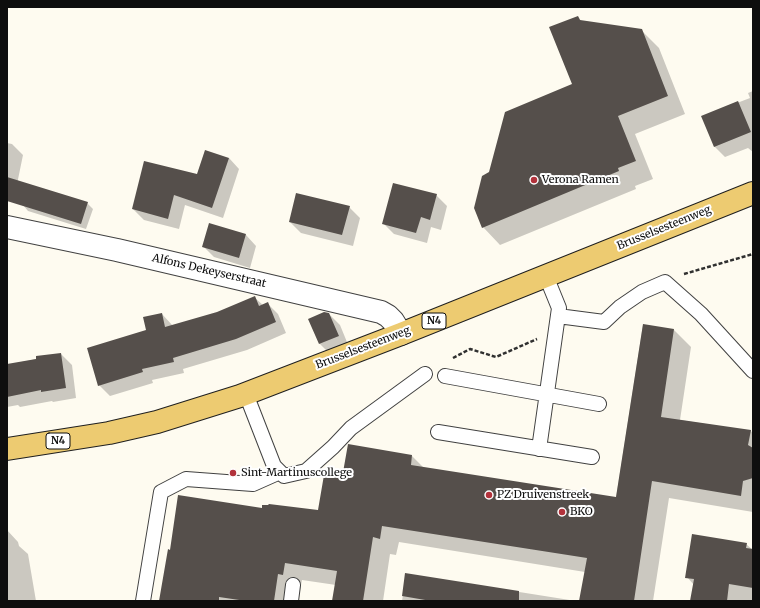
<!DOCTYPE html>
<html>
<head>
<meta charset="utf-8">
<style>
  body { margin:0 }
  #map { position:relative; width:760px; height:608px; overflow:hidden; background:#fefbf0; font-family:Merriweather,serif }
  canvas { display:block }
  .frame { position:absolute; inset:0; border:8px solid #0e0e0e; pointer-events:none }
</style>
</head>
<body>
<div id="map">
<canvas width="760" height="608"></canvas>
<div class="frame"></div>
</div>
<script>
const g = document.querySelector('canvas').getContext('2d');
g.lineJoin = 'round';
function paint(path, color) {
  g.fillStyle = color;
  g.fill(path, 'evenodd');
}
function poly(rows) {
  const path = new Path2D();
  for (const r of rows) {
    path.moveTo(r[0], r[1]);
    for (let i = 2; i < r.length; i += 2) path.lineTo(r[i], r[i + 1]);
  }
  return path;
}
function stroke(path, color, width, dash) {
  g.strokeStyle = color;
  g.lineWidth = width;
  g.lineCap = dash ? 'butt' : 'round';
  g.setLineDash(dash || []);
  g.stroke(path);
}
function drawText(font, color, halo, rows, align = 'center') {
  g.font = font + ' Merriweather,serif';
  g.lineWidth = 4;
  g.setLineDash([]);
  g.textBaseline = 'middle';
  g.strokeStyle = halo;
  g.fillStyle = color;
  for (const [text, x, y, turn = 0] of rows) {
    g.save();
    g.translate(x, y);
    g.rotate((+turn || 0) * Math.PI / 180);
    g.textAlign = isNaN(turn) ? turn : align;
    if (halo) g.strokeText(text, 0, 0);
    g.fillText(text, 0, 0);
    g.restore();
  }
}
paint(poly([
  [578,17,582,22,641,30,659,48,685,114,635,134,653,179,635,186,636,189,500,245,483,227,490,173,574,84],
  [753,91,753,152,748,148,725,157,714,146,703,116,750,98,748,93],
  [7,143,12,144,23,155,15,194,7,192],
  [229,158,239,169,223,218,185,205,179,229,144,220,133,209],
  [436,195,447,206,441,230,431,227,427,243,394,234,383,223],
  [87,203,93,209,86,229,28,211,23,205],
  [349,207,360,218,353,246,301,233,290,222],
  [246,235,256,246,250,268,214,257,203,246],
  [255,298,263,305,267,303,278,314,286,333,247,350,183,369,184,373,152,380,153,383,110,396,99,385,162,314,173,326,217,313],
  [329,314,340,325,349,347,331,355,320,344,310,319],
  [643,325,674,330,691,347,680,420,751,431,753,434,753,512,669,498,653,601,580,601,585,572,399,542,396,555,390,554,383,601,333,601,336,585,302,580,300,591,294,591,293,601,160,601,171,551,263,509,319,512,343,479,412,456,424,468,616,498],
  [61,354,72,365,76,398,53,402,52,401,20,407,18,405,7,407,7,365],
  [7,530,18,542,19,546,28,554,36,601,7,601],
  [746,544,753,550,753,601,691,601,694,585,687,577],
  [406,574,576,601,402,601]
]), '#0003');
paint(poly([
  [578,16,580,20,642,29,668,96,618,116,636,161,618,168,619,171,482,228,474,208,482,176,489,172,505,112,572,84,549,27],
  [738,101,751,132,714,147,701,116],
  [205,150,229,158,212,208,174,195,168,219,132,209,144,161,197,174],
  [7,177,88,202,81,224,7,201],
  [393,183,437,194,430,220,421,217,416,233,382,224],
  [296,193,350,206,342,235,289,222],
  [209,223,246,234,239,258,202,247],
  [255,296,259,306,268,302,276,322,236,339,173,358,174,362,142,369,143,372,98,386,87,348,146,330,143,317,162,313,165,327,217,312],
  [324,312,329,313,339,336,319,344,308,319],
  [643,324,674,329,661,417,751,430,748,445,753,448,753,478,743,481,741,496,652,481,634,601,579,601,587,558,382,526,380,539,373,537,363,601,332,601,337,571,285,563,283,575,278,574,274,601,246,601,219,597,219,601,159,601,168,549,170,550,178,495,262,508,262,505,268,505,269,504,318,510,324,475,342,478,348,444,412,455,411,465,616,497],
  [61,353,66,388,41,392,41,390,7,397,7,364,36,359,36,356],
  [692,534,747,543,746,548,753,549,753,588,729,584,727,601,690,601,694,579,685,578],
  [405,573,519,591,519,601,431,601,402,596]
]), '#554f4b');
const service = poly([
  [558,316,604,322,620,307,642,292,665,282,701,314,753,371],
  [445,376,599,404],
  [246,394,274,466,284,476,306,471,333,447,351,428,425,374],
  [438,432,592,457],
  [539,449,559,308,546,276],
  [143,601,161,492,186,479,253,484,280,472],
  [291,601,293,585]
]);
const minor = poly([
  [7,227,117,250,381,312,388,316,393,321,401,334]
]);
const primary = poly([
  [7,449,109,433,157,422,240,396,401,334,753,193]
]);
stroke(service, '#414141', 16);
stroke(minor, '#414141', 24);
stroke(primary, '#1f1f1f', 24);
stroke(poly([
  [684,274,753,254],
  [453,358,470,349,496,357,537,339]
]), '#303030', 2.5, [4, 2]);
stroke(service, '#fff', 14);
stroke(minor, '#fff', 22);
stroke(primary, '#edcb71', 22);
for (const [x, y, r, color] of [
  [534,180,4,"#b2323b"],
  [233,473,4,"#b2323b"],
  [489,495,4,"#b2323b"],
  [562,512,4,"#b2323b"]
]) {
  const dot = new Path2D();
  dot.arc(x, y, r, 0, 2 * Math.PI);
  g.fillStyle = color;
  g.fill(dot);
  stroke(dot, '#fff', 1.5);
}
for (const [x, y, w] of [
  [434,321,24],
  [58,441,24]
]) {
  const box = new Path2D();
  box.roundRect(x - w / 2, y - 8, w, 16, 3);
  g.fillStyle = '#fff';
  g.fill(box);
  stroke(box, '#0e0e0e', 1);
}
drawText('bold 10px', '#0e0e0e', null, [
  ["N4",434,321],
  ["N4",58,441]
]);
drawText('11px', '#0e0e0e', '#fff', [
  ["Verona Ramen",542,180],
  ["Sint-Martinuscollege",241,473],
  ["PZ Druivenstreek",497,495],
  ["BKO",570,512]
], 'left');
drawText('11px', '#0e0e0e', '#fff', [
  ["Brusselsesteenweg",664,228,-22],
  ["Alfons Dekeyserstraat",209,271,13],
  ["Brusselsesteenweg",363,348,-21]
]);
</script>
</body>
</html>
